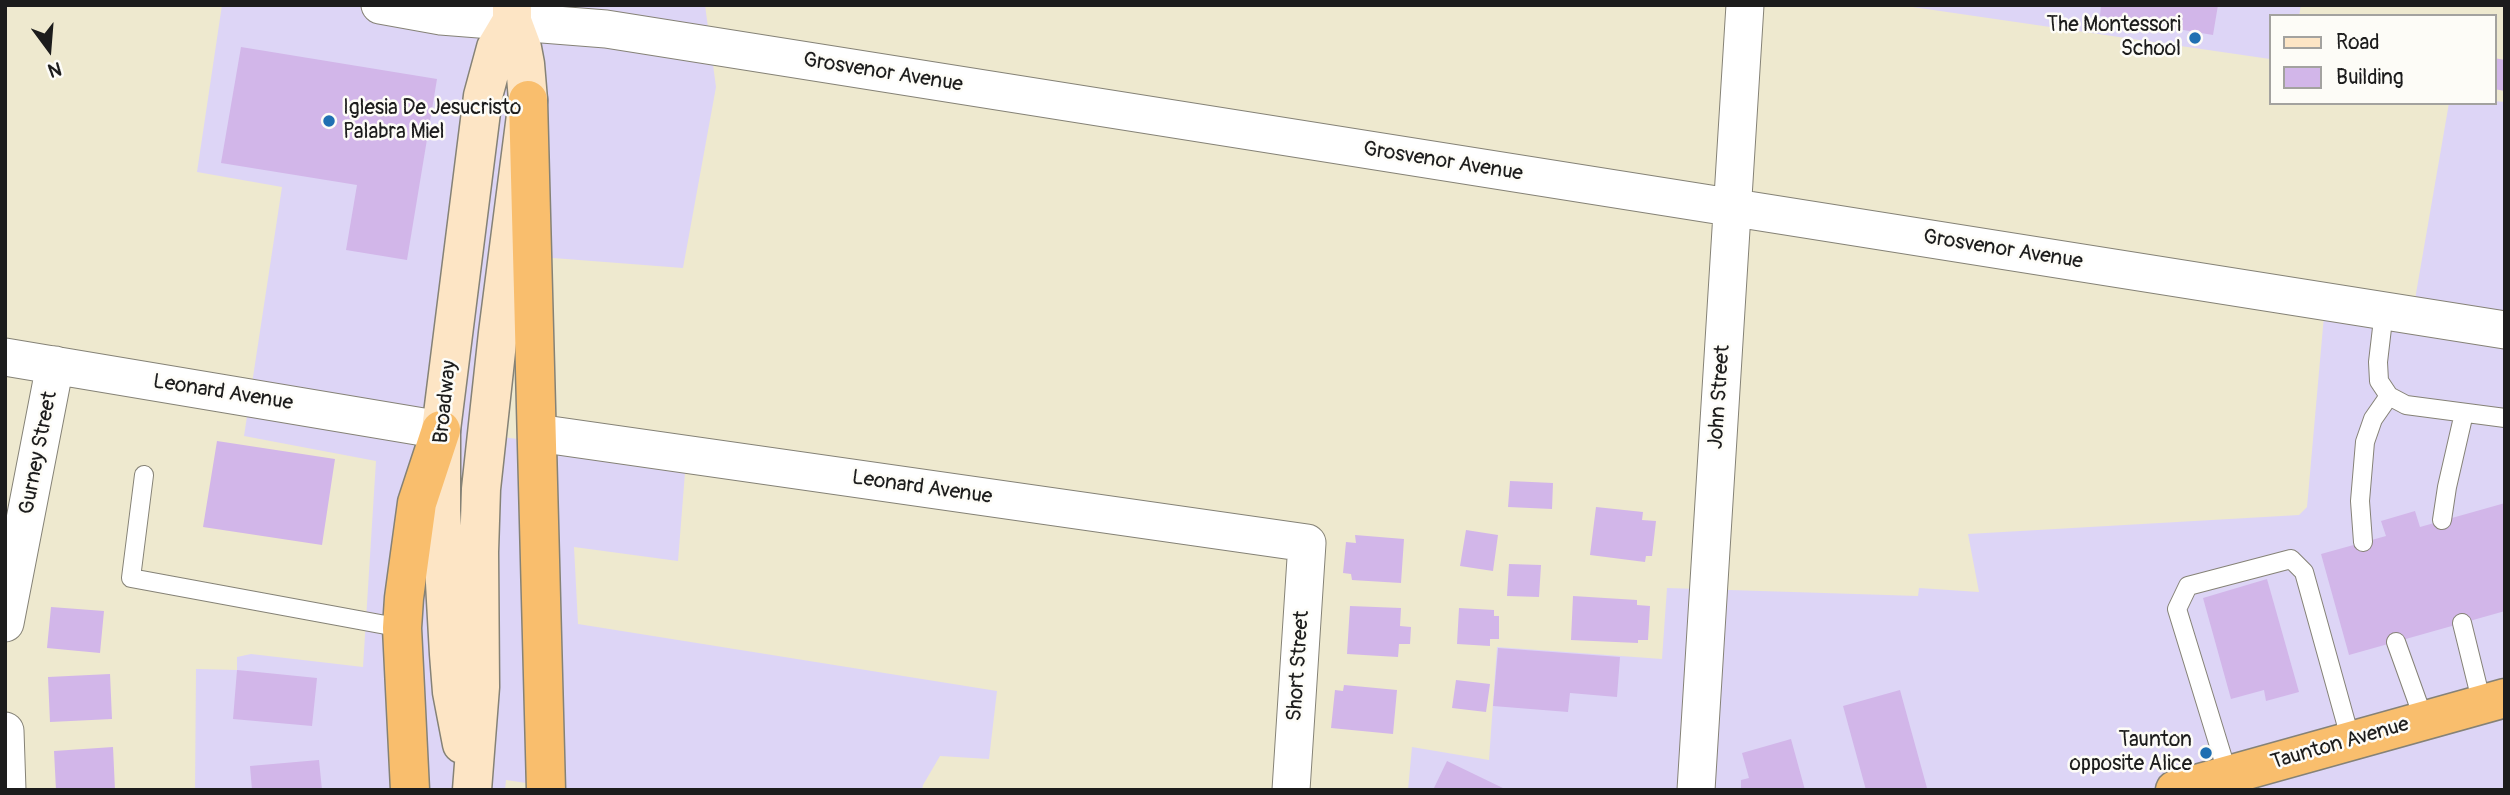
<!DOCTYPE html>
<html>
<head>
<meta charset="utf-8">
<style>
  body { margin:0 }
  #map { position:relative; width:2510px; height:795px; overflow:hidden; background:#eee9cf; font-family:Pangolin,sans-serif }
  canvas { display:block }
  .frame { position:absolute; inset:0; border:7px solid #1c1c1c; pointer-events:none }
  .legend { position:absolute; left:2269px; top:14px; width:228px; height:91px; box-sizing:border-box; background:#fdfcf7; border:2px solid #a3a29f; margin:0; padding:9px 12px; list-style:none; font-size:21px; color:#1c1c1c }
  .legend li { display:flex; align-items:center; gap:14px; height:35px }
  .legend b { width:35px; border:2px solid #a3a29f }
  .north { position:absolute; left:14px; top:14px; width:70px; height:70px; -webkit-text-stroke:5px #fdfcf7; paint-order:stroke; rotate:164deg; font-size:19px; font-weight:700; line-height:28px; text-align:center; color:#1c1c1c }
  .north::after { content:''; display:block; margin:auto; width:24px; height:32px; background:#1c1c1c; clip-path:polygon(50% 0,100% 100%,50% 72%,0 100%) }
</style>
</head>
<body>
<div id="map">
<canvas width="2510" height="795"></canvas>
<div class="frame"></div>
<ul class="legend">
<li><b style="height:9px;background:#fde5c5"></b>Road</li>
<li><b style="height:19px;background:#d2b6e9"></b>Building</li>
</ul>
<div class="north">N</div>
</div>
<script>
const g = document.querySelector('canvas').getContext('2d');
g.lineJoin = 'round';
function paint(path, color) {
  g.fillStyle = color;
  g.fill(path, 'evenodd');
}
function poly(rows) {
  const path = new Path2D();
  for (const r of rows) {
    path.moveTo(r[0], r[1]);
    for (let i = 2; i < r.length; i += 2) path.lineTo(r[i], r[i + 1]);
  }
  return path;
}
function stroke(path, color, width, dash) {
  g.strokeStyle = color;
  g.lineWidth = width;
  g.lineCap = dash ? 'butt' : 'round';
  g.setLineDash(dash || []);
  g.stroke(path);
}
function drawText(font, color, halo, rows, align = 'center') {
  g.font = font + ' Pangolin,sans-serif';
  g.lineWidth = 5;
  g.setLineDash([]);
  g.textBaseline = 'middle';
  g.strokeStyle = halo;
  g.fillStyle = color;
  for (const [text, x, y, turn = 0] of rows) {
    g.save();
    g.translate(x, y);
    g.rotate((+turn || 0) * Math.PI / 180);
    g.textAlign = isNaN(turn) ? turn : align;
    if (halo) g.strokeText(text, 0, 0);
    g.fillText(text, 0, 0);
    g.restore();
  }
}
paint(poly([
  [222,5,705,5,716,87,683,268,488,253,470,433,686,460,678,561,574,547,578,624,997,691,989,759,940,756,923,785,922,790,573,790,506,780,505,790,195,790,196,669,237,670,237,657,251,654,363,667,376,461,244,436,282,187,197,172],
  [1899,5,2301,5,2299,16,2270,16,2270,59],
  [2494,101,2505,102,2505,790,1408,790,1412,747,1489,760,1497,647,1662,659,1667,588,1918,596,1919,588,1979,592,1968,534,2299,515,2307,507,2326,293,2414,305,2449,103,2494,103]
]), '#ddd5f6');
paint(poly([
  [2101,5,2218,5,2213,35,2100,16],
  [241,47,437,79,407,260,346,250,357,185,221,163],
  [2494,58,2505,60,2505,91,2494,89],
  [217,441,335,459,322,545,203,527],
  [1510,481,1553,483,1552,509,1508,507],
  [2505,503,2505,611,2349,655,2321,554,2386,536,2381,521,2415,511,2420,527],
  [1596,507,1643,512,1642,520,1656,521,1652,556,1646,556,1645,562,1590,555],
  [1466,530,1498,535,1493,571,1460,566],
  [1355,535,1404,539,1401,583,1352,580,1351,574,1343,573,1346,542,1356,543],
  [1509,564,1541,565,1539,597,1507,596],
  [2267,579,2299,692,2266,701,2264,690,2231,699,2203,598],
  [1573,596,1637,600,1637,605,1650,606,1648,640,1638,640,1638,643,1571,640],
  [1350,606,1401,608,1400,626,1411,627,1410,644,1399,644,1398,657,1347,654],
  [51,607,104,611,100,653,47,648],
  [1459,608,1494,610,1494,616,1499,616,1499,639,1490,639,1490,646,1457,644],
  [1498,648,1620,657,1617,697,1570,693,1568,712,1493,706],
  [237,670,317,678,312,726,233,719],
  [110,674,112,719,50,722,48,677],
  [1456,680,1490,684,1486,712,1452,708],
  [1344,685,1397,690,1393,734,1331,728,1335,690,1343,691],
  [1900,690,1927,788,1866,790,1843,706],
  [1791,739,1805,790,1741,790,1741,780,1749,778,1742,753],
  [113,747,115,790,56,790,54,751],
  [319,760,322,790,252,790,250,766],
  [1447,761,1507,790,1433,790]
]), '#d2b6e9');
const lane = poly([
  [2384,311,2378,362,2379,381,2389,396,2406,405,2505,418],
  [144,475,131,578,402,628],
  [2442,520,2447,487,2464,413],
  [2363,542,2360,501,2365,442,2373,419,2389,396],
  [2462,623,2482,704],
  [2396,642,2424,720],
  [2228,775,2177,609,2188,586,2291,559,2304,572,2351,741]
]);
const street = poly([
  [380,5,441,16,606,29,2505,330],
  [5,357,441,430],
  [537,433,1307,543,1291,790],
  [5,623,55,365],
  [5,731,7,790],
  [1696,790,1745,5]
]);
const secondary = poly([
  [462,744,452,692,449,654,441,511,441,430,483,96,496,48,512,21],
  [472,790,480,687,479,552,481,489,498,333,528,100,525,64,522,48,512,21,512,5]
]);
const highway = poly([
  [528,100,546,790],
  [410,790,402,628,404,598,417,503,441,430],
  [2175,790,2505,698]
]);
stroke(lane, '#858276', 20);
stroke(street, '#858276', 39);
stroke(secondary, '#858276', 41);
stroke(highway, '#858276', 41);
stroke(lane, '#fff', 18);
stroke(street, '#fff', 37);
stroke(secondary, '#fde5c5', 38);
stroke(highway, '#f9be6d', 38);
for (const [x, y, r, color] of [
  [2195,38,7,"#1f6fb2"],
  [329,121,7,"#1f6fb2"],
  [2206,753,7,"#1f6fb2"]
]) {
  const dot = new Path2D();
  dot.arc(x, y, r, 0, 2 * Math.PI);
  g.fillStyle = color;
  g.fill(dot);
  stroke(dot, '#fdfcf7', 2.5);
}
drawText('21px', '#1c1c1c', '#fdfcf7', [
  ["The Montessori",2181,26],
  ["School",2181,50],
  ["Iglesia De Jesucristo",343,109,"left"],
  ["Palabra Miel",343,133,"left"],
  ["Taunton",2192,741],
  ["opposite Alice",2192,765]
], 'right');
drawText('21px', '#1c1c1c', '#fdfcf7', [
  ["Grosvenor Avenue",883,73,9],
  ["Grosvenor Avenue",1443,162,9],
  ["Grosvenor Avenue",2003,250,9],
  ["Leonard Avenue",223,393,9],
  ["John Street",1720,397,-86],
  ["Broadway",446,402,-84],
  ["Gurney Street",39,453,-79],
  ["Leonard Avenue",922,488,8],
  ["Short Street",1299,666,-86],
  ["Taunton Avenue",2340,744,-16]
]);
</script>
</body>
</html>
